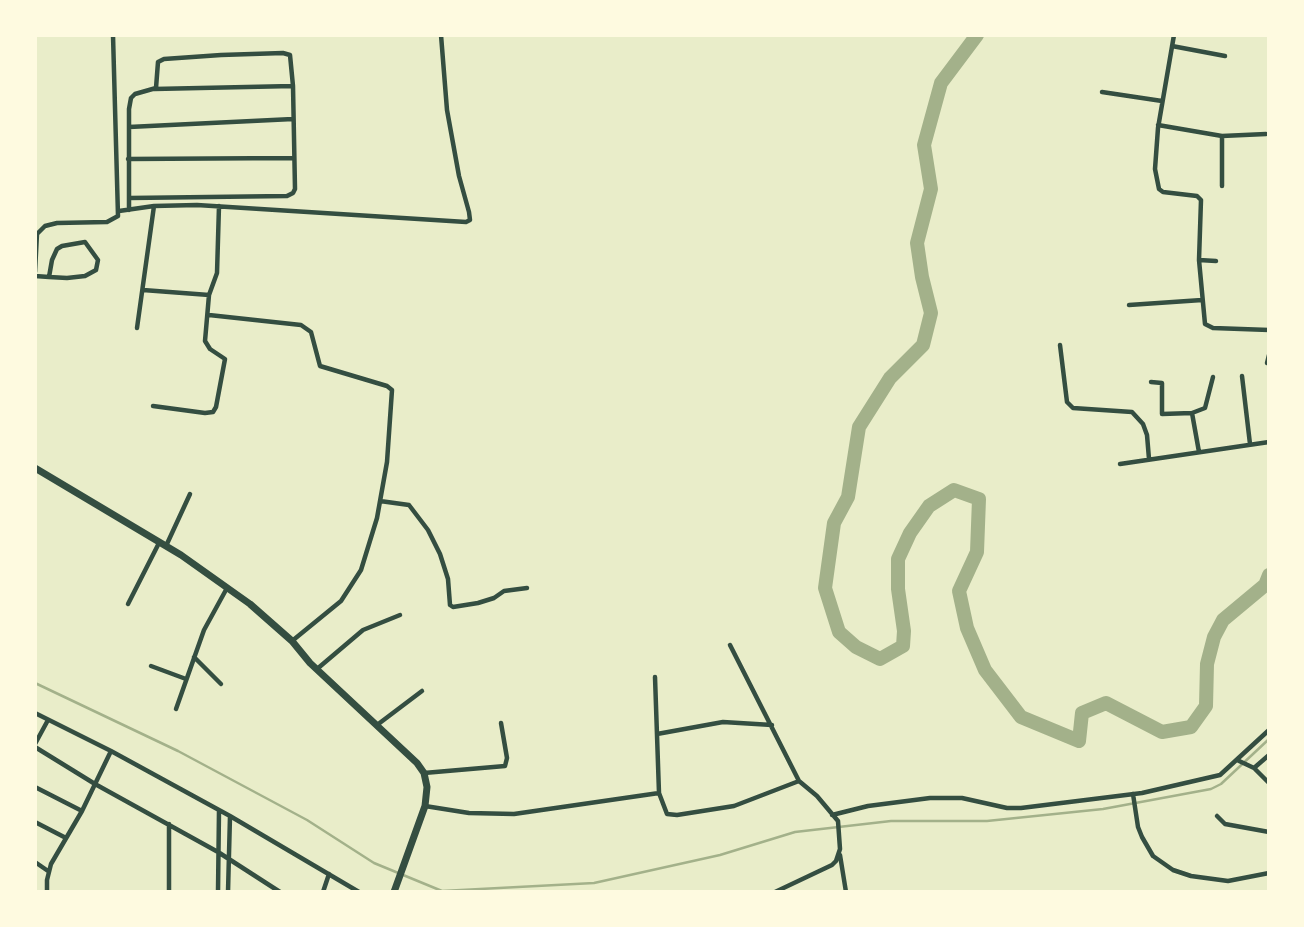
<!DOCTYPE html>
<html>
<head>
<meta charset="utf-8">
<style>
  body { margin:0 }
  #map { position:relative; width:1304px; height:927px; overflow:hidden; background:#e9edc9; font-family:"Roboto Condensed",sans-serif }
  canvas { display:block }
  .frame { position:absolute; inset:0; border:37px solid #fefae0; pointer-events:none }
</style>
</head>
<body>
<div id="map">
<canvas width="1304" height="927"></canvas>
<div class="frame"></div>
</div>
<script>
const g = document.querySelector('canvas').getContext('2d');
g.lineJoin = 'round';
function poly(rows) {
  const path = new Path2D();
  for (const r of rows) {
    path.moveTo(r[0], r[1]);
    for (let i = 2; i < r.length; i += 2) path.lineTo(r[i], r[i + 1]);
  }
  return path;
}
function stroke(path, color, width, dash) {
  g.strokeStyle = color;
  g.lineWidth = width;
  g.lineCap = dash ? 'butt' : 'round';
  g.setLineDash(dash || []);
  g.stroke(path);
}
stroke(poly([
  [35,683,178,751,307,820,374,863,442,891,594,883,720,855,795,832,891,821,987,821,1103,809,1211,789,1221,784,1269,739]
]), '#a3b18a', 2.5);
stroke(poly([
  [977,35,941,83,924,145,931,189,917,243,922,277,931,313,923,345,890,378,859,427,848,497,834,523,825,588,839,632,856,647,880,659,903,646,904,631,898,589,898,559,910,533,929,506,954,490,979,499,977,552,959,591,967,628,985,670,1021,717,1079,741,1082,713,1106,703,1162,732,1191,727,1206,706,1207,664,1214,637,1223,620,1265,585,1269,575]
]), '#a3b18a', 14);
stroke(poly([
  [1174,35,1158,128,1155,169,1159,189,1163,192,1197,196,1201,200,1199,260,1205,324,1213,328,1269,330],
  [1172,46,1225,56],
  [154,89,293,86],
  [1102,92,1162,101],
  [1158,125,1222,136,1266,134],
  [129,127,293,119],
  [1222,136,1222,186],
  [128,159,294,158],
  [129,210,129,109,131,98,135,94,156,88,158,62,164,59,221,55,283,53,290,55,293,86,295,189,293,193,287,196,130,198],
  [119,211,154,206,197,205,466,222,470,220,469,212,459,176,447,110,441,35],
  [1199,260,1216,261],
  [35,272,37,234,45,226,57,223,107,222,118,216,113,35],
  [35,276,49,277,67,278,85,276,96,270,98,260,85,242,62,246,57,249,52,260,49,277],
  [143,290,209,295,217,273,219,206],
  [1129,305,1202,300],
  [209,315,301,325,311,332,320,366,387,386,392,390,387,462,377,518,361,570,341,601,292,641],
  [137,328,154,206],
  [1060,345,1067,402,1073,408,1132,412,1143,424,1147,435,1149,459],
  [1267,363,1269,355],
  [1242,376,1250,444],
  [1151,382,1162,383,1162,414,1192,413,1199,452],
  [153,406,205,413,213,412,216,407,225,359,210,349,205,341,209,295],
  [1192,413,1205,408,1213,377],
  [1120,464,1269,442],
  [380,501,409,505,428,530,440,554,448,579,450,605,453,607,478,603,494,598,504,591,527,588],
  [166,546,190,494],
  [128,604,159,543],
  [730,645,799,781,817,796,838,821,840,849,836,861,832,865,775,892],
  [194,657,221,684],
  [151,666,186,679],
  [317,669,363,630,400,615],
  [655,677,659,793,667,814,677,815,734,806,799,781],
  [176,709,204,630,227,588],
  [35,713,111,751,230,816,359,892],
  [377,725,422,691],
  [657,734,723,722,772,725],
  [35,744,48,720],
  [35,747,95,784,218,852,280,892],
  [1237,760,1254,768,1269,783],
  [1254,768,1269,755],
  [424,773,505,766,507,758,501,723],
  [35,787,82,811],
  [1133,794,1138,827,1142,837,1153,856,1173,870,1191,876,1228,881,1269,873],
  [425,806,469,813,514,814,659,793],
  [832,815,868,806,930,798,962,798,1007,808,1021,808,1142,793,1220,775,1269,730],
  [1217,816,1225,824,1269,832],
  [35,822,66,838],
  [840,855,846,892],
  [35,862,48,871],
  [47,892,47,880,51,864,82,811,111,751],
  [169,892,169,824],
  [218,892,219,810],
  [228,892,230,816],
  [323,892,329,874]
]), '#344e41', 4.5);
stroke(poly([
  [35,468,181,555,250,604,292,641,310,663,417,763,424,773,427,787,425,806,394,892]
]), '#344e41', 7);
</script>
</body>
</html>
